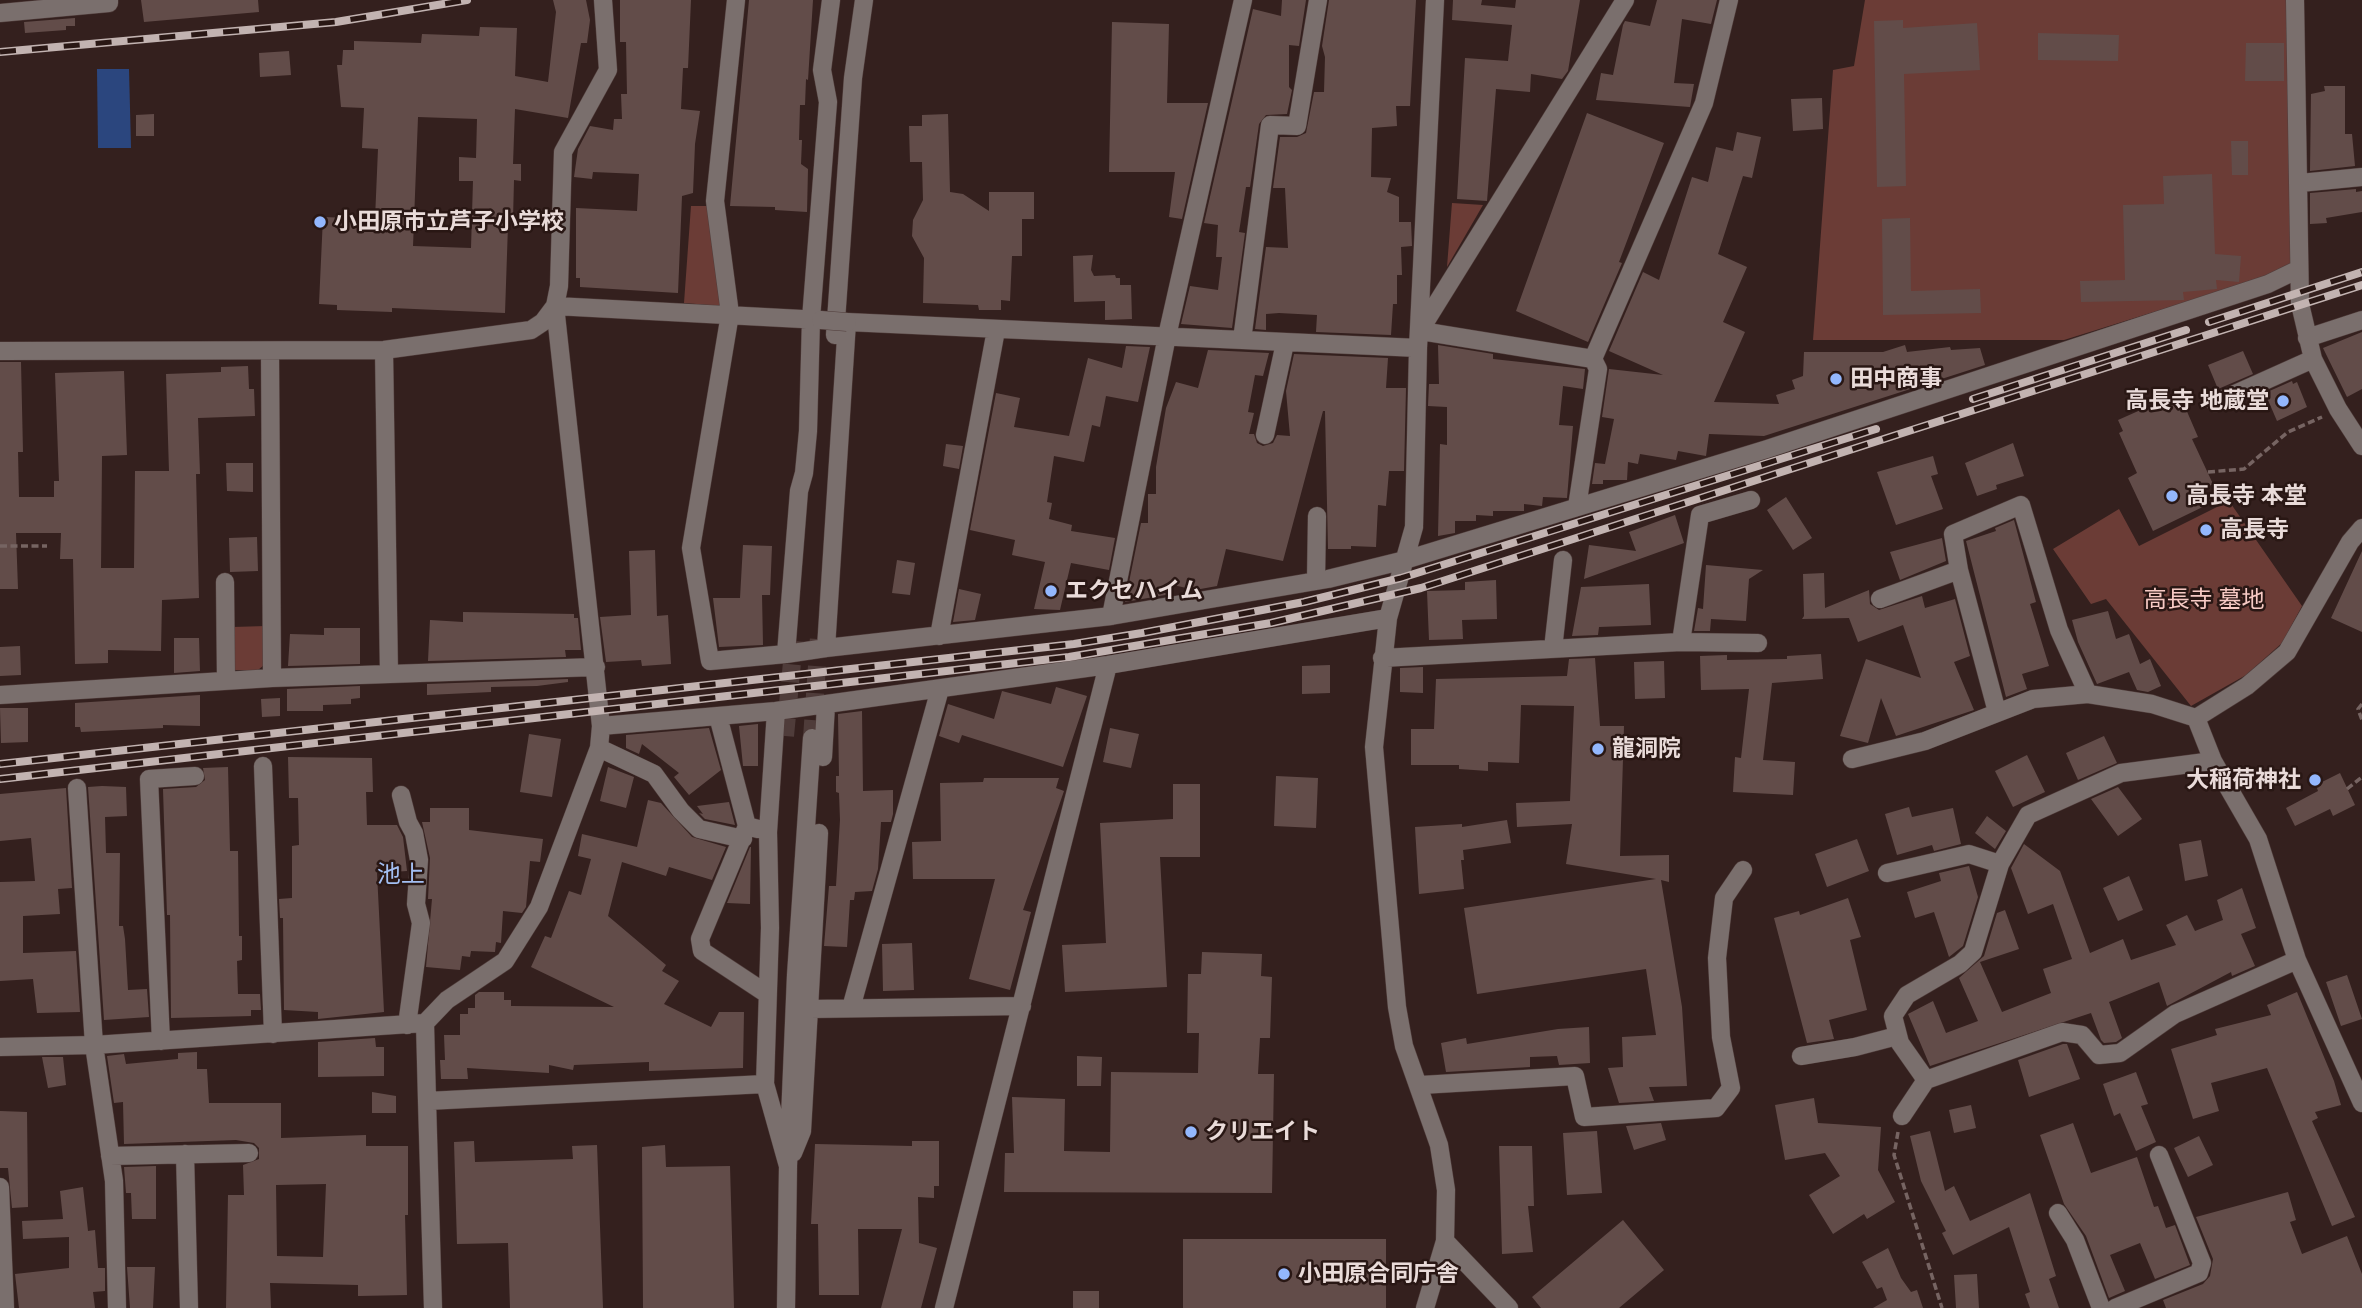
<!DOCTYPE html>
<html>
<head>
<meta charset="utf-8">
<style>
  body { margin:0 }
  canvas { display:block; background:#34201e }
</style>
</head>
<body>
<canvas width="2362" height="1308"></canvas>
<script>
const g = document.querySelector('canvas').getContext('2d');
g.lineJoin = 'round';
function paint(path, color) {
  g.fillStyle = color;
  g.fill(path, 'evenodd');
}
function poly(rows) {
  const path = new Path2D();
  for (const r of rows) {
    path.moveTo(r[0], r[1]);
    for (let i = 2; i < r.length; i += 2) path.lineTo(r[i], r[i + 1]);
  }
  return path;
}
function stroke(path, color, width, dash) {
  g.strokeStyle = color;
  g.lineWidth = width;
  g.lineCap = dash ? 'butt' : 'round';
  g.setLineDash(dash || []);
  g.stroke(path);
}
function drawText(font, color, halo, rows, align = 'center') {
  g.font = font + ' "Golos Text","Noto Sans JP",sans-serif';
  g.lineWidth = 5;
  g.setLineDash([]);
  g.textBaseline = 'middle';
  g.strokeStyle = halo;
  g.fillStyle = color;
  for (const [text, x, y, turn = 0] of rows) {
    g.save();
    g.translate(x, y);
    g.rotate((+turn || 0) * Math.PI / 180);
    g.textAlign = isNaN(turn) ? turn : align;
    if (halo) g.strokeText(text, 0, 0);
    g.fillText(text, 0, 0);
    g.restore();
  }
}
paint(poly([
  [1865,0,2286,0,2292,263,2263,278,2064,340,1813,340,1833,70,1854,66],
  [1452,203,1483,205,1447,267],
  [691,206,708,206,720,306,684,303],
  [2229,501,2302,606,2282,643,2246,675,2191,706,2106,599,2091,604,2053,549,2119,509,2139,546],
  [266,626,264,665,258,670,233,670,233,627]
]), '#6b3c36');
paint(poly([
  [97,69,129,69,131,148,98,148]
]), '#2b467e');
paint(poly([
  [141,0,258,0,259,12,144,22],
  [553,0,586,0,590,20,587,43,581,43,568,118,515,109,513,164,521,164,521,181,514,180,513,219,508,225,505,313,392,308,392,312,337,310,337,305,319,304,323,217,375,219,378,149,362,148,364,108,341,107,337,65,342,65,343,50,354,50,354,41,421,43,422,34,479,36,480,27,517,28,515,76,548,82,556,12],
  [418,117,477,119,476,158,459,157,459,181,473,181,471,248,413,246],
  [620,0,691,0,688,68,683,68,681,109,700,111,695,144,693,193,682,196,678,293,580,287,580,278,576,278,576,208,637,211,639,174,593,172,592,179,574,177,578,149,590,126,613,130,614,119,622,119,621,94,627,94,626,42,620,42],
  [749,0,813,0,808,80,806,79,805,105,800,105,799,140,802,140,801,164,808,169,807,212,775,210,775,207,730,206],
  [1282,0,1306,0,1299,46,1289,45,1289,87,1292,90,1287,114,1266,115,1259,124,1250,187,1246,187,1239,232,1245,233,1232,328,1181,324,1190,286,1218,290,1222,257,1216,257,1218,225,1204,223,1253,9,1281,16],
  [1329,0,1416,0,1410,106,1396,106,1397,126,1372,128,1371,177,1391,178,1387,192,1399,197,1399,222,1411,222,1412,246,1401,247,1402,275,1397,275,1397,304,1393,304,1391,335,1316,332,1317,315,1279,313,1266,314,1266,330,1255,329,1266,247,1288,248,1285,188,1273,188,1280,137,1297,137,1306,133,1314,92,1324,92,1325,57,1322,46],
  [1453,0,1482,0,1481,5,1515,8,1516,0,1580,0,1568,71,1562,79,1531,74,1530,92,1496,89,1487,201,1457,199,1465,58,1508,61,1512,25,1452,20],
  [1657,0,1717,0,1711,24,1682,19,1674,83,1694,84,1690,107,1596,100,1601,73,1613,75,1623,25,1625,21,1650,26],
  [75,18,75,26,66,26,66,30,25,33,24,22],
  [1903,20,1903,28,1977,23,1980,70,1904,74,1906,186,1877,187,1874,21],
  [1112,22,1169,24,1167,103,1208,103,1182,219,1169,217,1175,172,1109,172],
  [2038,33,2119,35,2118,61,2038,60],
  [2246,43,2284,43,2284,81,2245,81],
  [289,51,291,75,260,77,259,53],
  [2324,86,2345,86,2345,134,2352,134,2355,166,2310,171,2311,94,2325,91],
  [1822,98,1823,129,1793,131,1791,99],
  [1587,113,1664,143,1619,262,1622,263,1588,342,1516,311],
  [154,114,154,136,136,136,136,115],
  [948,114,950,192,963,194,989,211,989,192,1034,192,1034,219,1022,219,1022,256,1012,256,1010,301,1001,300,1001,310,979,310,978,305,923,303,924,258,912,236,913,220,923,200,922,162,910,162,909,126,922,126,922,115],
  [1737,132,1761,137,1752,178,1743,176,1718,254,1747,267,1723,322,1745,332,1714,402,1779,404,1776,395,1795,389,1792,380,1803,376,1804,352,1883,352,1905,345,1907,352,1950,347,1951,350,1980,348,1985,365,1764,436,1709,434,1706,456,1678,451,1676,460,1640,454,1638,464,1628,462,1627,480,1603,480,1603,484,1592,484,1595,463,1605,464,1614,419,1602,417,1609,369,1663,375,1609,351,1643,272,1659,280,1692,177,1708,182,1716,147,1733,151],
  [2231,141,2248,141,2248,175,2232,175],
  [2212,174,2215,254,2241,256,2239,282,2216,280,2217,289,2183,292,2184,300,2081,302,2080,281,2125,280,2123,205,2164,204,2163,176],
  [2356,189,2356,192,2362,191,2362,212,2326,218,2327,223,2310,224,2310,193],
  [1910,218,1911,291,1980,289,1981,313,1883,315,1882,219],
  [1093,255,1091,270,1094,276,1115,275,1116,278,1120,278,1120,285,1131,285,1132,319,1105,320,1105,301,1074,302,1073,256],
  [2362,332,2362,389,2347,397,2323,348],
  [1438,345,1493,354,1493,359,1585,369,1583,389,1563,386,1559,425,1573,426,1567,498,1543,497,1542,506,1524,504,1524,511,1493,511,1493,516,1476,515,1476,521,1455,521,1455,533,1438,536,1440,444,1447,445,1447,407,1428,406,1429,384,1439,384],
  [1126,346,1150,347,1138,402,1106,396,1100,427,1092,425,1084,462,1054,456,1047,502,1052,503,1049,519,1072,525,1071,531,1115,538,1109,570,1071,563,1060,610,1034,609,1045,562,1012,555,1015,540,970,530,996,393,1020,398,1014,427,1069,436,1088,358,1122,368],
  [1208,350,1269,353,1263,376,1255,375,1248,412,1254,413,1249,434,1254,434,1257,443,1263,446,1273,443,1277,435,1290,436,1286,391,1294,354,1388,358,1386,388,1406,388,1404,471,1389,471,1386,506,1378,505,1376,547,1351,546,1351,549,1328,549,1325,411,1323,411,1283,561,1226,549,1217,586,1195,590,1169,584,1171,594,1125,602,1141,523,1148,523,1148,494,1156,494,1156,467,1166,408,1176,382,1198,388],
  [2243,351,2253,374,2218,389,2208,365],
  [0,362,21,362,23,452,18,452,19,497,54,497,54,481,59,481,55,373,124,371,127,455,102,456,101,568,134,568,135,471,169,471,166,374,221,372,221,367,248,366,249,389,254,389,255,416,198,418,200,474,196,474,199,598,162,600,161,651,108,650,108,663,75,664,73,559,60,559,61,533,16,533,18,589,0,589],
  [2292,381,2293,384,2297,382,2307,407,2277,421,2265,393],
  [2179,393,2198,437,2192,439,2213,484,2204,489,2211,503,2153,531,2128,478,2137,473,2119,433,2123,431,2118,420],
  [2013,443,2024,476,1996,485,1997,489,1977,496,1965,463],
  [946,444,963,446,959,469,943,466],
  [1933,456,1938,474,1931,476,1943,509,1896,525,1877,472],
  [226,463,253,463,253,492,227,491],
  [1786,497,1812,538,1793,550,1767,510],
  [1675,515,1684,543,1584,579,1589,545,1636,551,1629,532],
  [2014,520,2036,602,2030,604,2049,666,2022,674,2027,689,2006,697,1966,541,1996,531,1995,528],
  [257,537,258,571,230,572,229,538],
  [1942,538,1946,561,1900,580,1890,552],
  [743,545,772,546,770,595,762,595,763,645,719,647,713,598,740,598],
  [655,550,657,616,668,615,671,664,642,666,641,660,606,662,600,617,631,615,629,551],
  [2362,551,2362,632,2331,618],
  [897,560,915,563,910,595,892,593],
  [1706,565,1763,570,1749,579,1746,621,1711,619,1710,631,1694,631,1698,608,1703,609],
  [1824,573,1825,608,1869,590,1870,604,1879,610,1922,596,1925,608,1955,599,1970,656,1954,662,1974,710,1896,736,1881,698,1868,743,1840,736,1866,659,1921,678,1903,625,1858,642,1849,618,1802,619,1804,616,1803,574],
  [1496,580,1497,619,1462,620,1463,639,1429,640,1427,591,1465,590,1465,582],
  [1649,584,1651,625,1599,627,1598,635,1572,636,1581,587],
  [959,589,981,594,975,620,953,622],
  [2108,611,2116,639,2129,634,2140,664,2150,659,2161,686,2148,692,2137,690,2129,672,2097,684,2078,642,2072,620],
  [463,612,574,614,574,618,578,618,581,650,565,650,566,657,428,661,430,620,463,622],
  [324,628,360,628,360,664,288,666,290,634,324,635],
  [174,638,199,638,200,671,174,673],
  [20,646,21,675,0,676,0,647],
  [1821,654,1823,679,1772,683,1763,760,1795,762,1793,795,1733,792,1735,757,1741,758,1749,689,1701,690,1700,656,1727,655,1727,660,1787,659,1787,656],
  [1595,658,1600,726,1624,726,1620,856,1669,855,1669,882,1661,880,1682,1007,1687,1086,1649,1087,1654,1101,1619,1103,1608,1068,1623,1067,1622,1037,1656,1035,1646,969,1477,994,1464,908,1656,879,1566,864,1572,824,1517,827,1516,803,1570,801,1574,706,1521,705,1519,763,1488,762,1488,771,1459,769,1459,765,1411,765,1411,729,1434,729,1436,679,1567,676,1569,659],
  [1664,661,1665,698,1635,699,1634,662],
  [1330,665,1330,693,1302,694,1302,666],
  [1423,667,1423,693,1400,692,1400,668],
  [568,679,568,682,537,686,491,687,491,692,427,695,427,684],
  [360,686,360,698,351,699,351,704,323,705,323,711,287,711,287,689],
  [1056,687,1087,696,1063,767,962,735,959,743,939,736,948,704,994,719,1002,691,1051,704],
  [200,695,200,726,163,725,163,728,81,732,80,727,75,727,75,703],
  [280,698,280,716,262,717,261,699],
  [0,708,28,708,28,742,1,743],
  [862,711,863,791,893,790,893,814,891,822,881,822,878,869,872,891,855,892,854,900,850,900,847,947,824,946,829,886,836,886,840,820,839,793,836,792,836,776,839,776,838,714],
  [758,724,758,766,743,766,739,726],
  [709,728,721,770,689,795,674,777,679,773,642,744,639,754,626,748,626,735],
  [1110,728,1139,734,1131,768,1103,762],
  [529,734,561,739,552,797,520,792],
  [2104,736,2117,763,2078,780,2066,753],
  [2027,755,2045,792,2013,807,1995,771],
  [288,757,372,758,373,792,366,792,367,825,397,825,403,837,407,871,377,873,384,1012,318,1019,318,1012,284,1010,283,918,280,918,279,899,292,898,292,846,299,845,298,798,289,798],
  [228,767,230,851,238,851,239,936,242,936,242,960,237,961,238,994,260,994,261,1010,251,1010,251,1016,171,1018,170,915,167,915,163,789,196,787,205,780,203,768],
  [608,767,634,777,626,808,600,801],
  [2340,773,2355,805,2333,816,2330,809,2295,826,2286,808,2318,791,2316,785],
  [1276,776,1318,778,1316,828,1274,826],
  [984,778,1059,778,1056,788,1064,791,1023,910,1031,912,1010,990,969,979,995,879,913,879,912,842,941,841,940,783,983,782],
  [1173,784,1200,784,1200,857,1160,857,1167,987,1065,992,1062,945,1106,943,1100,823,1173,819],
  [102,786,126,787,127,816,105,817,106,853,120,853,119,926,123,926,125,939,128,990,147,989,149,1017,104,1020,88,787],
  [2118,787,2142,819,2118,836,2091,799],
  [66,788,72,888,58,889,60,914,23,916,23,953,76,951,80,1012,37,1013,33,979,0,981,0,882,35,881,31,838,0,841,0,794],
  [648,800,661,803,692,837,726,847,712,880,669,867,666,876,622,862,608,916,666,965,662,971,679,981,664,1004,711,1027,719,1012,744,1012,743,1068,649,1071,649,1062,574,1065,573,1070,549,1065,549,1073,467,1068,468,1079,441,1079,440,1060,445,1060,444,1035,460,1035,460,1014,468,1014,468,1008,475,1008,475,995,479,992,504,992,504,1000,511,1000,511,1006,614,1007,531,967,545,936,551,938,569,891,581,895,591,859,578,856,582,834,637,847],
  [729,802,735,825,705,819,699,813,703,814,697,806],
  [1909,807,1912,817,1953,808,1961,844,1934,851,1932,845,1897,855,1885,814],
  [430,808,469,808,469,830,543,839,540,862,530,861,526,907,522,913,503,911,501,943,496,942,495,952,471,951,470,957,462,956,460,970,426,967,432,899,428,899,430,858,422,822,430,822],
  [1987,816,2006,831,1995,849,1975,833],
  [1507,820,1511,843,1463,850,1464,860,1461,860,1464,889,1419,894,1415,827,1462,824,1462,827],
  [1857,839,1869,871,1827,887,1815,854],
  [2201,840,2208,876,2185,881,2179,844],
  [2024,844,2060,871,2090,953,2123,939,2131,960,2176,945,2166,925,2187,915,2195,931,2223,920,2217,900,2242,888,2256,928,2241,934,2255,966,2232,976,2231,972,2167,1006,2159,982,2109,1002,2122,1038,2116,1042,2104,1043,2101,1040,2091,1013,1930,1066,1908,1014,1933,1001,1946,1033,1978,1021,1959,978,1984,956,1997,913,2005,910,2019,949,1980,962,2002,1012,2051,993,2043,969,2072,959,2053,904,2028,914,2011,868],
  [751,847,750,904,727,903,750,847],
  [1969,866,1978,897,1963,946,1949,957,1934,912,1915,918,1907,892,1941,881,1939,873],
  [2129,876,2143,910,2118,921,2103,888],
  [1848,898,1861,937,1850,940,1867,1010,1829,1020,1834,1039,1807,1043,1774,918,1799,911,1800,915],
  [912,943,914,990,883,991,882,944],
  [1202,952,1262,954,1261,976,1272,977,1270,1038,1260,1038,1258,1074,1274,1074,1272,1193,1004,1192,1005,1153,1014,1153,1012,1097,1065,1099,1064,1151,1110,1152,1111,1072,1198,1073,1199,1033,1187,1033,1188,974,1201,974],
  [2347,975,2362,1019,2341,1026,2326,982],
  [2297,992,2334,1081,2341,1105,2315,1112,2318,1118,2312,1121,2355,1217,2332,1226,2267,1068,2211,1083,2219,1111,2193,1119,2171,1049,2217,1035,2215,1029,2271,1015,2267,1005],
  [1589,1027,1590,1063,1559,1065,1557,1056,1530,1057,1530,1067,1446,1072,1441,1043,1466,1038,1467,1044,1558,1029],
  [375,1038,376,1047,384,1047,384,1076,318,1077,318,1042],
  [2063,1044,2067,1044,2080,1079,2029,1097,2018,1060],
  [197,1052,197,1069,207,1069,209,1103,281,1103,281,1138,366,1135,366,1146,408,1146,408,1215,405,1215,407,1295,358,1296,358,1285,270,1283,271,1308,226,1308,228,1195,244,1195,243,1165,259,1159,259,1148,254,1143,236,1140,124,1144,123,1102,114,1103,107,1056,124,1054,126,1064,178,1059,178,1053],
  [326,1184,323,1257,277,1256,276,1185],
  [1077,1056,1102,1057,1101,1086,1077,1086],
  [42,1057,63,1057,66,1085,48,1088],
  [2136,1072,2148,1104,2141,1106,2156,1142,2136,1151,2120,1113,2114,1116,2103,1084],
  [372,1092,396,1096,396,1113,372,1113],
  [1814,1098,1818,1123,1881,1127,1878,1170,1895,1202,1867,1219,1864,1214,1833,1234,1809,1195,1840,1176,1825,1153,1785,1160,1775,1105],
  [1971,1105,1976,1128,1954,1133,1949,1110],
  [0,1111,27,1112,28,1207,12,1208,8,1168,0,1168],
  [1661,1123,1666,1140,1634,1150,1626,1126],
  [2073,1123,2091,1173,2137,1157,2154,1207,2158,1206,2166,1228,2175,1225,2190,1265,2155,1279,2140,1243,2110,1255,2125,1291,2109,1298,2086,1236,2064,1204,2040,1135],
  [1597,1131,1602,1193,1567,1195,1563,1133],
  [1930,1131,1945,1191,1954,1186,1970,1221,2030,1193,2056,1276,2049,1279,2059,1308,2030,1308,2025,1294,2030,1292,2009,1227,1953,1255,1942,1233,1946,1231,1921,1181,1910,1136],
  [2199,1136,2213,1165,2188,1177,2174,1148],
  [474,1141,475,1162,573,1159,572,1146,597,1145,603,1308,510,1308,508,1243,457,1244,454,1142],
  [912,1141,939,1141,939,1186,934,1186,934,1198,918,1197,919,1243,937,1248,921,1308,881,1308,902,1229,858,1229,859,1295,819,1295,818,1224,811,1224,815,1144,912,1146],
  [665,1145,666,1167,730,1166,734,1308,643,1308,642,1147],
  [1499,1146,1532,1146,1534,1206,1528,1206,1533,1252,1502,1254],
  [156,1166,156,1219,132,1219,131,1193,126,1193,124,1167],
  [83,1187,88,1231,95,1230,98,1268,105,1268,105,1291,93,1292,95,1308,19,1308,15,1274,69,1268,69,1237,23,1239,22,1221,63,1219,60,1191],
  [2288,1192,2296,1220,2290,1222,2302,1254,2347,1236,2362,1274,2362,1308,2166,1308,2163,1300,2203,1284,2210,1276,2213,1259,2196,1217],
  [1623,1220,1664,1270,1619,1308,1541,1308,1532,1297],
  [1183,1239,1386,1239,1386,1308,1183,1308],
  [1888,1248,1901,1278,1911,1292,1917,1290,1923,1308,1873,1308,1887,1300,1882,1287,1877,1289,1862,1262],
  [127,1267,155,1267,153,1308,130,1308],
  [1977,1274,1979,1308,1956,1308,1954,1275],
  [1073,1291,1099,1291,1099,1308,1073,1308]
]), '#624c49');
stroke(poly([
  [785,736,794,641],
  [812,738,819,637]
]), '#4f3c3a', 18, [18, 9]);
const minor = poly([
  [736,0,715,201,730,314,691,548,710,661,786,654],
  [831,0,822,70,828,102,811,319,808,431,804,473,799,491,786,654,826,648,847,322,1418,348],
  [2295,0,2300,304,2313,359,2338,409,2362,446],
  [0,13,109,3,109,0],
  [2300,183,2362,177],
  [1424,324,1625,0],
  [1421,331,1593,359],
  [835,335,853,78,864,0],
  [2307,338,2362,320],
  [1242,340,1270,125,1297,126,1318,0],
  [384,350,389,674],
  [0,351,384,350,531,330,543,322,555,306,821,320],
  [270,351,272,678],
  [2215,403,2313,359],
  [1265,435,1285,343],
  [1577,507,1598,369,1593,359,1704,103,1729,0],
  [1316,581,1317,516],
  [225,582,226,680],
  [1880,599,1959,570],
  [1111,616,1167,336,1243,0],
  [939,636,996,330],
  [1681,642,1700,515,1751,500],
  [826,648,1111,616,1328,579,1405,560,1767,449,2268,284,2299,269],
  [1553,649,1563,560],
  [1382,658,1681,642,1758,643],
  [0,695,272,678,596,667],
  [1997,712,1959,570,1953,534,2021,505,2059,630,2088,694],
  [718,716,747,826,758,829],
  [2196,718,2247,686,2287,652,2350,542,2362,528],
  [601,726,776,711],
  [599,748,654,774,681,811,699,829,743,839],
  [823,757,826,705],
  [1852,759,1925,741,2033,699,2088,694,2152,704,2196,718,2213,761,2258,839,2297,960,2362,1103],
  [263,766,273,1034],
  [77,788,94,1045,114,1181,117,1308],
  [401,795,408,822,414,833,419,860,416,904,421,923,407,1025],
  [747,826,700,939,702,951,767,994],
  [1887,873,1969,854,2000,864],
  [851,1008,940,689],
  [810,1009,1022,1006],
  [425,1023,427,1101],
  [161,1041,149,779,195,776],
  [0,1047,94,1045,425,1023,447,1000,505,961,539,907,599,748,601,726,555,306,559,286,563,152,608,70,603,0],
  [1801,1056,1855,1047,1897,1036],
  [1926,1080,1900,1043,1893,1016,1907,995,1960,964,1973,952,2000,864,2028,815,2121,773,2213,761],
  [1421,1085,1575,1076,1584,1117,1716,1108,1731,1088,1721,1037,1717,958,1724,898,1743,870],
  [1902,1116,1926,1080,2062,1032,2082,1035,2099,1055,2120,1053,2175,1014,2297,960],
  [793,1153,802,1131,819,833],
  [185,1154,189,1308],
  [110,1156,249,1153],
  [788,1166,765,1084,770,928,768,832,776,711,1108,665,1388,618],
  [0,1187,5,1308],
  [2058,1213,2075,1240,2101,1308],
  [1445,1241,1509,1308],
  [433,1308,427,1101,765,1084],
  [786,1308,788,1166,796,975,812,738],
  [944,1308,1108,665],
  [1425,1308,1445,1241,1446,1190,1439,1145,1404,1046,1397,1007,1374,747,1388,618,1414,527,1418,348,1435,0],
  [2115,1308,2199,1273,2202,1263,2159,1155]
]);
stroke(minor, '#513e3c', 19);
stroke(poly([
  [2208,472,2244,469,2288,432,2322,417],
  [0,546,47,546],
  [2362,704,2358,709,2362,720],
  [2347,789,2362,777],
  [1898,1132,1894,1155,1942,1308]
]), '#766462', 3.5, [7, 3.5]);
stroke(minor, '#7a6f6d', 18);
const rail = poly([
  [0,52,336,22,467,0],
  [2209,322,2362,272],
  [1973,399,2186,330],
  [0,764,1074,644,1142,633,1304,602,1401,578,1876,429],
  [0,779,1069,657,1271,623,1421,588,2362,285]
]);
stroke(rail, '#c2b3b1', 8);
stroke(rail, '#291714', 5, [16]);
const minorBridge = poly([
  [821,320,847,322]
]);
stroke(minorBridge, '#513e3c', 19, []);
stroke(minorBridge, '#7a6f6d', 18);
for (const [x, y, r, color] of [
  [320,222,7,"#93b7fd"],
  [1836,379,7,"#93b7fd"],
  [2283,401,7,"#93b7fd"],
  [2172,496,7,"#93b7fd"],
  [2206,530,7,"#93b7fd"],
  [1051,591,7,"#93b7fd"],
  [1598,749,7,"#93b7fd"],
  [2315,780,7,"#93b7fd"],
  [1191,1132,7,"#93b7fd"],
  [1284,1274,7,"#93b7fd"]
]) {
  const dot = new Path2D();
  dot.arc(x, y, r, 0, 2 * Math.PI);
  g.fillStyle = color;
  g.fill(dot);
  stroke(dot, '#291714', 2.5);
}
drawText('bold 23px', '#e9dbd9', '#291714', [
  ["小田原市立芦子小学校",334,222],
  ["田中商事",1850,379],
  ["高長寺 地蔵堂",2269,401,"right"],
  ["高長寺 本堂",2186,496],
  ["高長寺",2220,530],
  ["エクセハイム",1065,591],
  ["龍洞院",1612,749],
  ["大稲荷神社",2301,780,"right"],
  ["クリエイト",1205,1132],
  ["小田原合同庁舎",1298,1274]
], 'left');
drawText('23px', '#f7cac4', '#291714', [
  ["高長寺 墓地",2204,600]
]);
drawText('24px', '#a3bff3', '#291714', [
  ["池上",401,874]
]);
</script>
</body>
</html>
